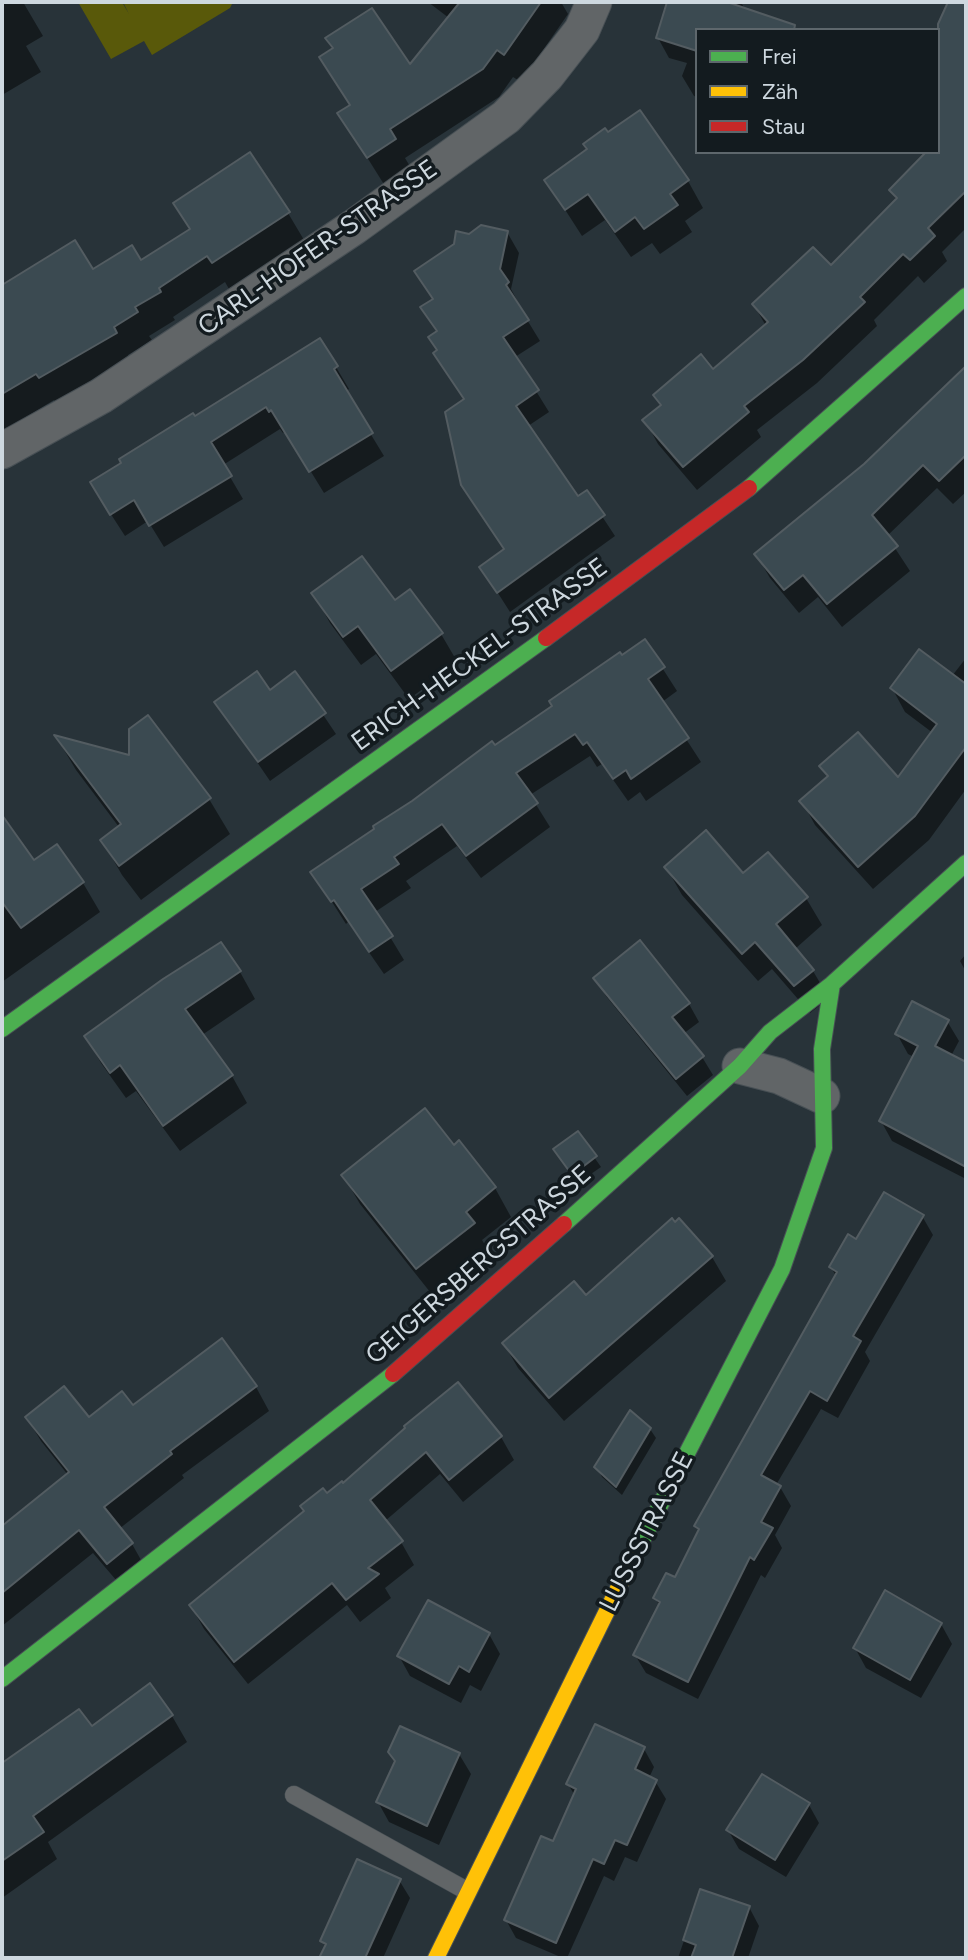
<!DOCTYPE html>
<html>
<head>
<meta charset="utf-8">
<style>
  body { margin:0 }
  #map { position:relative; width:968px; height:1960px; overflow:hidden; background:#283339; font-family:Figtree,sans-serif }
  canvas { display:block }
  .frame { position:absolute; inset:0; border:4px solid #ced8df; pointer-events:none }
  .legend { position:absolute; left:695px; top:28px; width:245px; height:126px; box-sizing:border-box; background:#131b1f; border:2px solid #5e676c; margin:0; padding:9px 12px; list-style:none; font-size:21px; color:#ced8df }
  .legend li { display:flex; align-items:center; gap:14px; height:35px }
  .legend b { width:35px; border:2px solid #5e676c }
</style>
</head>
<body>
<div id="map">
<canvas width="968" height="1960"></canvas>
<div class="frame"></div>
<ul class="legend">
<li><b style="height:9px;background:#4caf50"></b>Frei</li>
<li><b style="height:9px;background:#ffc107"></b>Zäh</li>
<li><b style="height:9px;background:#c62828"></b>Stau</li>
</ul>
</div>
<script>
const g = document.querySelector('canvas').getContext('2d');
g.lineJoin = 'round';
function paint(path, color) {
  g.fillStyle = color;
  g.fill(path, 'evenodd');
}
function poly(rows) {
  const path = new Path2D();
  for (const r of rows) {
    path.moveTo(r[0], r[1]);
    for (let i = 2; i < r.length; i += 2) path.lineTo(r[i], r[i + 1]);
  }
  return path;
}
function stroke(path, color, width, dash) {
  g.strokeStyle = color;
  g.lineWidth = width;
  g.lineCap = dash ? 'butt' : 'round';
  g.setLineDash(dash || []);
  g.stroke(path);
}
function drawText(font, color, halo, rows, align = 'center') {
  g.font = font + ' Figtree,sans-serif';
  g.lineWidth = 7;
  g.setLineDash([]);
  g.textBaseline = 'middle';
  g.strokeStyle = halo;
  g.fillStyle = color;
  for (const [text, x, y, turn = 0] of rows) {
    g.save();
    g.translate(x, y);
    g.rotate((+turn || 0) * Math.PI / 180);
    g.textAlign = isNaN(turn) ? turn : align;
    if (halo) g.strokeText(text, 0, 0);
    g.fillText(text, 0, 0);
    g.restore();
  }
}
paint(poly([
  [78,2,122,2,129,14,123,2,233,2,230,8,152,55,144,41,111,59]
]), '#59590a');
paint(poly([
  [2,2,23,2,43,36,26,46,41,72,2,95],
  [428,2,561,2,568,14,521,82,513,77,499,97,405,158,411,168,385,186,340,114,351,106,321,58,410,67,449,18],
  [669,2,741,2,745,10,697,30,697,97,694,96,682,76,687,63,669,58,658,38],
  [950,2,966,3,966,118,938,106,937,30],
  [642,117,688,181,703,208,685,221,692,232,660,254,652,243,631,257,605,220,582,236,546,180,608,134],
  [937,152,966,182,966,228,942,252,947,261,924,283,918,276,874,320,877,326,817,383,757,430,761,437,697,490,658,444,645,420,712,371,766,326,754,305,830,268,897,201,891,190],
  [175,203,288,213,304,240,229,289,225,282,173,317,175,320,149,336,152,340,128,355,131,361,57,405,54,400,3,431,2,293,29,277,92,271,141,262,190,230],
  [507,232,519,253,511,289,519,304,518,305,540,341,515,357,549,412,528,426,578,499,586,492,615,536,510,612,482,568,505,551,463,485,465,401,435,354,438,351,438,333,423,308,434,301,416,271,469,235],
  [320,340,349,389,345,392,384,456,324,493,286,431,283,433,280,429,223,465,243,499,164,547,148,521,125,536,105,505,194,418],
  [966,368,966,492,953,504,937,488,887,536,910,571,842,627,818,597,799,613,770,578,756,554,865,465],
  [314,594,394,602,441,634,458,663,409,699,376,654,361,665,330,623],
  [645,641,677,691,662,702,701,762,646,801,640,792,628,801,602,764,597,767,590,756,530,795,550,827,481,878,457,846,406,881,411,888,375,912,404,960,384,974,348,922,346,924,313,872,376,829,375,827,492,744,495,747],
  [966,658,966,789,929,840,873,889,815,825,802,801,828,778,821,766,898,780,933,733,905,712,892,688,952,676],
  [295,673,336,734,270,781,216,702,269,692],
  [57,738,209,799,230,834,141,900,122,875,102,840,119,827,76,770],
  [6,823,34,862,56,846,83,883,100,912,2,982,2,826],
  [666,867,743,875,806,898,822,925,795,949,813,971,829,998,810,1013,772,969,758,981,682,895],
  [639,943,689,1004,699,1022,683,1034,702,1057,713,1075,687,1096,606,996,595,978],
  [966,954,966,972,960,961],
  [240,972,255,999,202,1035,232,1076,247,1103,180,1151,136,1091,126,1098,101,1063,86,1037],
  [947,1021,959,1041,951,1056,966,1064,966,1179,892,1141,881,1121,914,1057,908,1054,897,1034],
  [577,1133,601,1167,578,1183,561,1159],
  [459,1143,495,1188,511,1217,482,1240,490,1253,434,1297,360,1204,343,1175,453,1147],
  [922,1216,933,1235,865,1352,870,1361,838,1418,821,1409,776,1485,780,1487,791,1506,775,1535,782,1548,765,1578,761,1575,698,1699,646,1673,635,1655,660,1606,655,1598,676,1579,699,1531,696,1526,836,1276,831,1267,857,1241],
  [679,1220,712,1257,726,1281,564,1421,518,1368,504,1344,586,1298],
  [221,1341,256,1387,269,1411,182,1475,184,1478,119,1529,132,1544,145,1567,122,1587,93,1553,2,1626,2,1519,6,1525,68,1475,41,1441,27,1418,89,1419,132,1407],
  [458,1385,501,1437,514,1460,463,1502,440,1474,385,1521,401,1542,414,1565,385,1588,391,1598,360,1622,347,1605,248,1684,204,1629,191,1606,327,1495,343,1485],
  [650,1429,656,1438,622,1495,602,1477,597,1467],
  [941,1624,952,1644,921,1698,866,1668,855,1648],
  [489,1634,500,1654,481,1691,470,1685,461,1703,410,1676,399,1656],
  [79,1711,91,1728,172,1716,187,1742,48,1842,57,1859,2,1898,2,1765],
  [644,1749,654,1767,649,1778,655,1781,666,1799,637,1862,625,1857,614,1881,604,1876,567,1958,563,1958,516,1938,506,1920,554,1843,575,1796,568,1784],
  [459,1754,471,1774,439,1845,389,1822,378,1802,396,1762],
  [809,1805,819,1823,786,1877,739,1849,728,1830],
  [399,1880,410,1898,383,1958,321,1958,326,1947,322,1941],
  [701,1891,749,1907,759,1926,748,1958,678,1958]
]), '#0007');
const building = poly([
  [460,2,541,2,504,55,497,50,483,69,390,129,396,139,367,158,337,113,350,105,319,57,333,48,325,38,372,8,410,64,460,2],
  [667,2,727,2,795,25,794,30,697,30,697,51,656,38,667,2],
  [948,2,966,2,966,191,928,228,935,236,910,260,903,254,860,297,865,302,803,360,744,406,749,412,683,467,642,420,661,405,653,395,701,354,713,369,768,322,752,304,813,247,831,265,897,198,889,190,926,152,938,152,938,24,948,2],
  [640,110,689,180,670,194,678,205,644,229,635,217,615,232,588,194,565,210,544,180,587,149,583,144,605,128,608,132,640,110],
  [250,152,290,212,212,263,207,256,159,288,161,292,135,307,138,312,114,327,117,333,39,378,36,374,2,394,2,285,75,240,93,269,132,245,141,260,190,229,173,203,250,152],
  [481,225,508,231,500,269,509,282,506,285,529,320,503,337,539,390,516,406,578,496,587,490,605,515,497,593,479,567,504,549,461,485,445,412,464,399,433,353,437,350,428,337,437,331,420,307,433,299,414,271,454,244,456,231,469,234,481,225],
  [320,338,338,366,334,369,373,433,309,472,271,410,269,412,266,407,211,442,232,476,149,526,134,500,110,515,90,482,121,463,119,459,193,413,195,416,320,338],
  [966,366,966,455,939,481,923,465,872,515,898,546,827,604,803,575,784,590,754,554,864,464,966,366],
  [362,556,395,600,410,589,443,633,391,671,358,626,343,637,311,593,362,556],
  [645,639,665,667,648,679,689,738,631,779,626,770,613,779,587,742,583,745,575,734,516,773,538,803,466,856,442,824,394,857,399,864,361,889,393,936,369,952,334,900,331,902,310,872,374,829,373,826,412,801,492,741,495,745,552,706,549,701,620,652,622,655,645,639],
  [919,649,966,684,966,747,915,816,858,867,799,801,828,776,819,766,858,732,898,777,937,724,890,688,919,649],
  [257,671,270,690,295,671,326,713,258,762,214,702,257,671],
  [148,715,211,798,119,866,100,840,121,824,54,735,129,755,129,729,148,715],
  [2,815,34,860,57,844,84,882,21,928,2,902,2,815],
  [706,830,743,873,768,852,808,897,776,924,814,970,794,986,755,942,742,954,664,867,706,830],
  [640,940,690,1003,672,1017,704,1056,676,1079,593,978,640,940],
  [221,942,241,971,185,1009,233,1075,163,1126,120,1065,110,1073,84,1036,163,979,221,942],
  [912,1001,949,1020,935,1046,966,1062,966,1167,879,1121,918,1046,895,1034,912,1001],
  [425,1108,454,1145,459,1140,496,1187,466,1212,475,1223,416,1269,341,1175,425,1108],
  [578,1131,597,1156,572,1175,553,1149,578,1131],
  [884,1192,924,1215,853,1336,861,1341,827,1401,810,1391,761,1475,781,1486,761,1522,773,1528,754,1560,750,1557,688,1682,633,1655,660,1602,653,1598,666,1573,675,1577,699,1529,694,1526,837,1272,829,1267,848,1234,856,1239,884,1192],
  [672,1218,675,1222,679,1218,713,1256,549,1398,502,1343,574,1281,586,1295,672,1218],
  [222,1338,257,1386,170,1451,172,1454,104,1507,133,1543,107,1564,79,1530,2,1593,2,1526,69,1472,25,1417,64,1386,89,1417,122,1391,133,1405,222,1338],
  [458,1382,502,1436,449,1480,426,1452,370,1500,403,1541,368,1568,379,1574,346,1600,332,1583,234,1662,189,1605,304,1511,300,1506,323,1488,327,1493,342,1481,343,1483,405,1428,404,1426,458,1382],
  [630,1410,651,1428,616,1487,594,1467,630,1410],
  [885,1590,942,1623,910,1680,853,1648,885,1590],
  [428,1600,490,1633,469,1672,459,1666,449,1684,397,1656,428,1600],
  [150,1683,173,1715,33,1816,44,1832,2,1861,2,1763,79,1709,92,1726,150,1683],
  [595,1724,645,1747,635,1769,657,1780,627,1845,615,1840,604,1864,593,1859,556,1943,504,1920,541,1836,553,1841,576,1789,566,1784,595,1724],
  [400,1726,460,1753,427,1826,376,1802,395,1761,388,1752,400,1726],
  [762,1774,810,1803,775,1860,726,1830,762,1774],
  [357,1859,401,1879,365,1958,319,1958,326,1944,320,1941,357,1859],
  [700,1889,750,1906,732,1958,691,1958,696,1945,683,1940,700,1889]
]);
paint(building, '#3b4a51');
stroke(building, '#535c61', 2);
const lane = poly([
  [294,1795,467,1891]
]);
const street = poly([
  [2,451,101,396,354,227,506,117,547,75,582,30,594,2],
  [740,1066,779,1076,822,1096]
]);
const fast = poly([
  [749,488,966,296],
  [2,1029,546,638],
  [564,1224,740,1066,770,1032,832,984,966,863],
  [636,1552,782,1269,824,1148,822,1049,832,984],
  [2,1679,393,1374]
]);
const slow = poly([
  [436,1958,636,1552]
]);
const jam = poly([
  [546,638,749,488],
  [393,1374,564,1224]
]);
stroke(lane, '#485055', 19);
stroke(street, '#485055', 37);
stroke(fast, '#485055', 18);
stroke(slow, '#485055', 18);
stroke(jam, '#485055', 18);
stroke(lane, '#616567', 18);
stroke(street, '#616567', 35);
stroke(fast, '#4caf50', 16);
stroke(slow, '#ffc107', 16);
stroke(jam, '#c62828', 16);
drawText('26px', '#ced8df', '#131b1f', [
  ["CARL-HOFER-STRASSE",318,248,-35],
  ["ERICH-HECKEL-STRASSE",480,655,-36],
  ["GEIGERSBERGSTRASSE",479,1265,-41],
  ["LUSSSTRASSE",647,1532,-63]
]);
</script>
</body>
</html>
